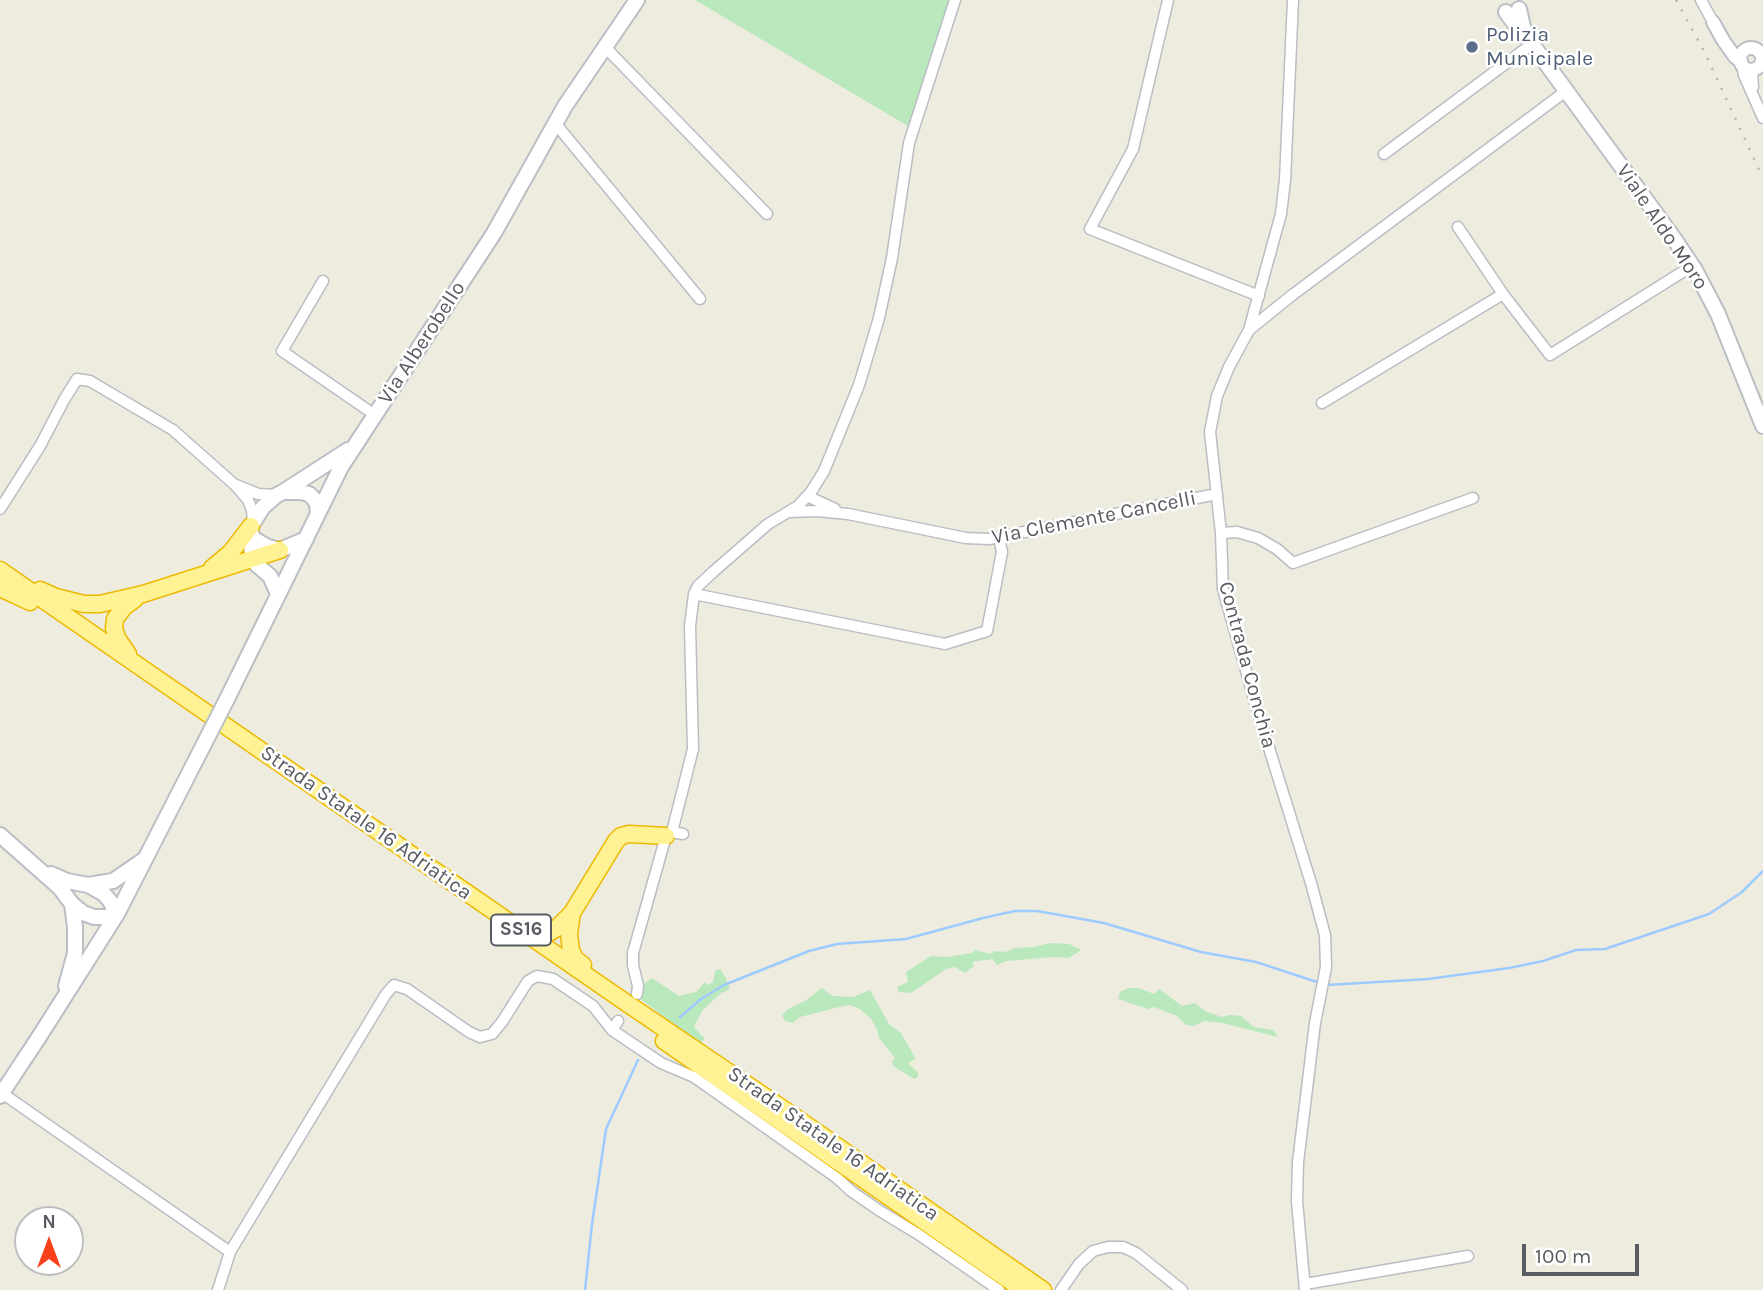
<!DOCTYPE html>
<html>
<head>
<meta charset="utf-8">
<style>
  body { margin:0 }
  #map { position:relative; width:1763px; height:1290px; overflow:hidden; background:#edecdf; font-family:Karla,sans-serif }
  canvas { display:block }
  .north { position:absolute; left:14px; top:1206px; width:70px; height:70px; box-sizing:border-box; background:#fff; border:2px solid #bcbec0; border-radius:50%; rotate:0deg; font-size:19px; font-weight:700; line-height:28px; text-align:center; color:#585c62 }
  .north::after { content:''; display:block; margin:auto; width:24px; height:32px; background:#fa4019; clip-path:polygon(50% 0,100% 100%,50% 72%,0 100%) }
  .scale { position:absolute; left:1522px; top:1244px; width:117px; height:32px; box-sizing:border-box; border:4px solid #585c62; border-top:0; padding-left:9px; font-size:21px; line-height:24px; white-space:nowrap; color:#585c62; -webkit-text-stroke:5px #fff; paint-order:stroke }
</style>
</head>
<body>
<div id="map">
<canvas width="1763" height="1290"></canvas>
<div class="north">N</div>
<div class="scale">100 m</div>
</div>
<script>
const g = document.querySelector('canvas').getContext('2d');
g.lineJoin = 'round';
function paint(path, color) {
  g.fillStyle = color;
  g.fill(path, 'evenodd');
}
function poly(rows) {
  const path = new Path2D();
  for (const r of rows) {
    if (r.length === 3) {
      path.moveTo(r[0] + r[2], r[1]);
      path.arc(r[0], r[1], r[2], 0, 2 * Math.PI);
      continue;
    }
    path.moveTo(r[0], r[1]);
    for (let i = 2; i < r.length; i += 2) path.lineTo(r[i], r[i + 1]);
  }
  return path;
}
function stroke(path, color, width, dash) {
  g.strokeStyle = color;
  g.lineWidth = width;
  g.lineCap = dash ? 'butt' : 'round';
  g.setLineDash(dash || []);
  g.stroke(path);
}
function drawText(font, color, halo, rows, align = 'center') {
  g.font = font + ' Karla,sans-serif';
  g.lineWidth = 5;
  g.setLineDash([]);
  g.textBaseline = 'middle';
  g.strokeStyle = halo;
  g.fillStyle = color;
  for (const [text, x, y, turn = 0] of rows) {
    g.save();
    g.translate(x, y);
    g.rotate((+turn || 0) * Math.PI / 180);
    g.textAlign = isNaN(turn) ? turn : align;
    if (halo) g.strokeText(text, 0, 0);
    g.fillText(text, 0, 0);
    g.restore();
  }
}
paint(poly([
  [695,0,950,0,949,10,908,126],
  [1050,943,1069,944,1081,950,1069,958,1053,957,1006,961,997,965,993,959,972,962,974,966,965,973,955,967,946,969,911,993,899,992,897,987,908,982,906,972,931,956,947,957,972,953,975,950,990,954,995,951,1005,952,1015,948,1034,947],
  [720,969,726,978,730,989,721,993,702,1011,694,1027,705,1039,699,1044,638,997,640,987,652,978,679,996,696,992,705,982,708,985,713,982,715,971],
  [822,988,832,996,853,997,870,990,889,1024,901,1033,916,1059,908,1063,918,1073,918,1077,914,1079,893,1066,892,1061,895,1058,879,1038,877,1029,871,1019,860,1009,850,1005,843,1006,800,1017,793,1023,785,1021,782,1015,788,1009,805,1001],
  [1129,988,1139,988,1154,994,1159,989,1182,1006,1195,1003,1205,1011,1222,1017,1230,1015,1241,1016,1254,1027,1273,1030,1278,1037,1223,1023,1204,1021,1194,1026,1186,1025,1177,1016,1154,1007,1148,1009,1118,999,1120,992]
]), '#b9e8bd');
stroke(poly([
  [1327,985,1428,979,1509,968,1543,961,1576,950,1605,949,1709,914,1742,892,1763,871],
  [680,1017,701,999,724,985,809,951,837,944,906,939,983,918,1015,911,1037,911,1104,923,1201,952,1256,962,1320,983],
  [585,1290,592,1224,606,1129,638,1060]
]), '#9ecbff', 2.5);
const minor = poly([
  [1168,0,1133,149,1090,229,1259,296],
  [1293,0,1285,180,1281,214,1249,330,1229,367,1217,396,1210,432,1221,533,1223,589,1256,706,1311,883,1325,935,1326,967,1315,1023,1298,1162,1297,1201,1305,1290],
  [1701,0,1713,22],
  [605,47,767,214],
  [1742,64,1744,75,1763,118],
  [1753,87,1752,74,1754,69],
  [555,123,700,299],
  [1384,154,1532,44],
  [1458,227,1503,294,1550,355,1692,266],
  [323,281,282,351,375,415],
  [1249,330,1291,296,1566,91],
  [1322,403,1503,294],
  [236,485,258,494,277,495],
  [807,496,835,509],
  [0,509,40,446,64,400,77,379,90,381,173,430,235,485,248,500,252,510,253,521],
  [790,512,817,511,848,514,966,538,989,539,1217,494],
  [1221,533,1237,532,1258,538,1277,549,1293,563,1473,498],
  [694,594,945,644,987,631,1002,552,999,537],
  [672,832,683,834],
  [637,994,638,986,633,965,633,953,666,836,672,832,693,749,690,626,694,594,698,586,713,572,768,524,798,506,811,492,824,471,859,385,879,318,892,258,909,143,955,0],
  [612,1030,618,1021],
  [2,1093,230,1252,386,994,394,985,407,989,469,1032,480,1037,492,1034,502,1022,528,981,537,976,553,979,593,1006,612,1030,661,1063,694,1077,711,1089,837,1178,851,1191,880,1211,918,1234,999,1290],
  [1305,1284,1468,1256],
  [218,1290,230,1252],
  [1061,1290,1079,1264,1093,1251,1108,1247,1123,1247,1136,1253,1182,1290]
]);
const tertiary = poly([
  [1713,22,1723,40,1735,57,1741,61],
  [1751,59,11]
]);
const secondary = poly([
  [1519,9,1523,27,1532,44,1675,240,1695,270,1718,314,1763,426],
  [1506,12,1523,35],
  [283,492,348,450],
  [251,534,251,545,253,559,257,565,270,576,278,594],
  [306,539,280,550,268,547,254,539,251,534,251,526,263,507,277,495,283,492,300,492,309,494,314,499,317,504,318,513],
  [227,699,341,467,494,233,565,106,637,0],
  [0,835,60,888,72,904,75,927,75,953,66,986],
  [51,874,67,881,88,885,113,881,145,859],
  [72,904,83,913,94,917,105,917,117,914,110,901,104,894,88,885],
  [0,1096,39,1037,117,914,203,746]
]);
const trunk = poly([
  [212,568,231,552,251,526],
  [0,570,625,1002,801,1121,1043,1290],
  [0,588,30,602],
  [40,590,56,597,84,604,100,604,143,594,280,550],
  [128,654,117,638,114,628,115,619,124,607,135,599],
  [572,913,569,934,571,950,575,959,583,965],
  [529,928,538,933,547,934,557,928,572,913,616,841,621,836,629,834,666,836],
  [664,1041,1023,1290]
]);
stroke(minor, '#babdc3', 13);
stroke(tertiary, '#babdc3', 16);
stroke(secondary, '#bbbec5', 18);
stroke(trunk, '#edb900', 19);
stroke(minor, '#fff', 10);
stroke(tertiary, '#fff', 12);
stroke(secondary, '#fff', 14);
stroke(trunk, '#fff294', 16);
stroke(poly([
  [1676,0,1705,53,1763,178]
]), '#b4b5b5', 2.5, [2, 9]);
const secondaryBridge = poly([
  [203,746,227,699]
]);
stroke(secondaryBridge, '#bbbec5', 18, []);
stroke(secondaryBridge, '#fff', 14);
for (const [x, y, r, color] of [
  [1472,47,7,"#5c6f8a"]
]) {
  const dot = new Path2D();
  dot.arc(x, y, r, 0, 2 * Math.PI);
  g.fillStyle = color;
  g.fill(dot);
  stroke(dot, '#fff', 2.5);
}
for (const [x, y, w] of [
  [521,930,60]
]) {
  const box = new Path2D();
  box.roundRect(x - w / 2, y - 15.5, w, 31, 5);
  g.fillStyle = '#fff';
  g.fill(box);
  stroke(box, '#585c62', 2);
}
drawText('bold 19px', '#585c62', null, [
  ["SS16",521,930]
]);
drawText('21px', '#4e5e75', '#fff', [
  ["Polizia",1486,35],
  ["Municipale",1486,59]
], 'left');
drawText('21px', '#585c62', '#fff', [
  ["Viale Aldo Moro",1662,227,56],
  ["Via Alberobello",422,343,-57],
  ["Via Clemente Cancelli",1094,518,-11],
  ["Contrada Conchia",1247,665,75],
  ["Strada Statale 16 Adriatica",366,823,35],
  ["Strada Statale 16 Adriatica",833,1144,35]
]);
</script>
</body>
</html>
